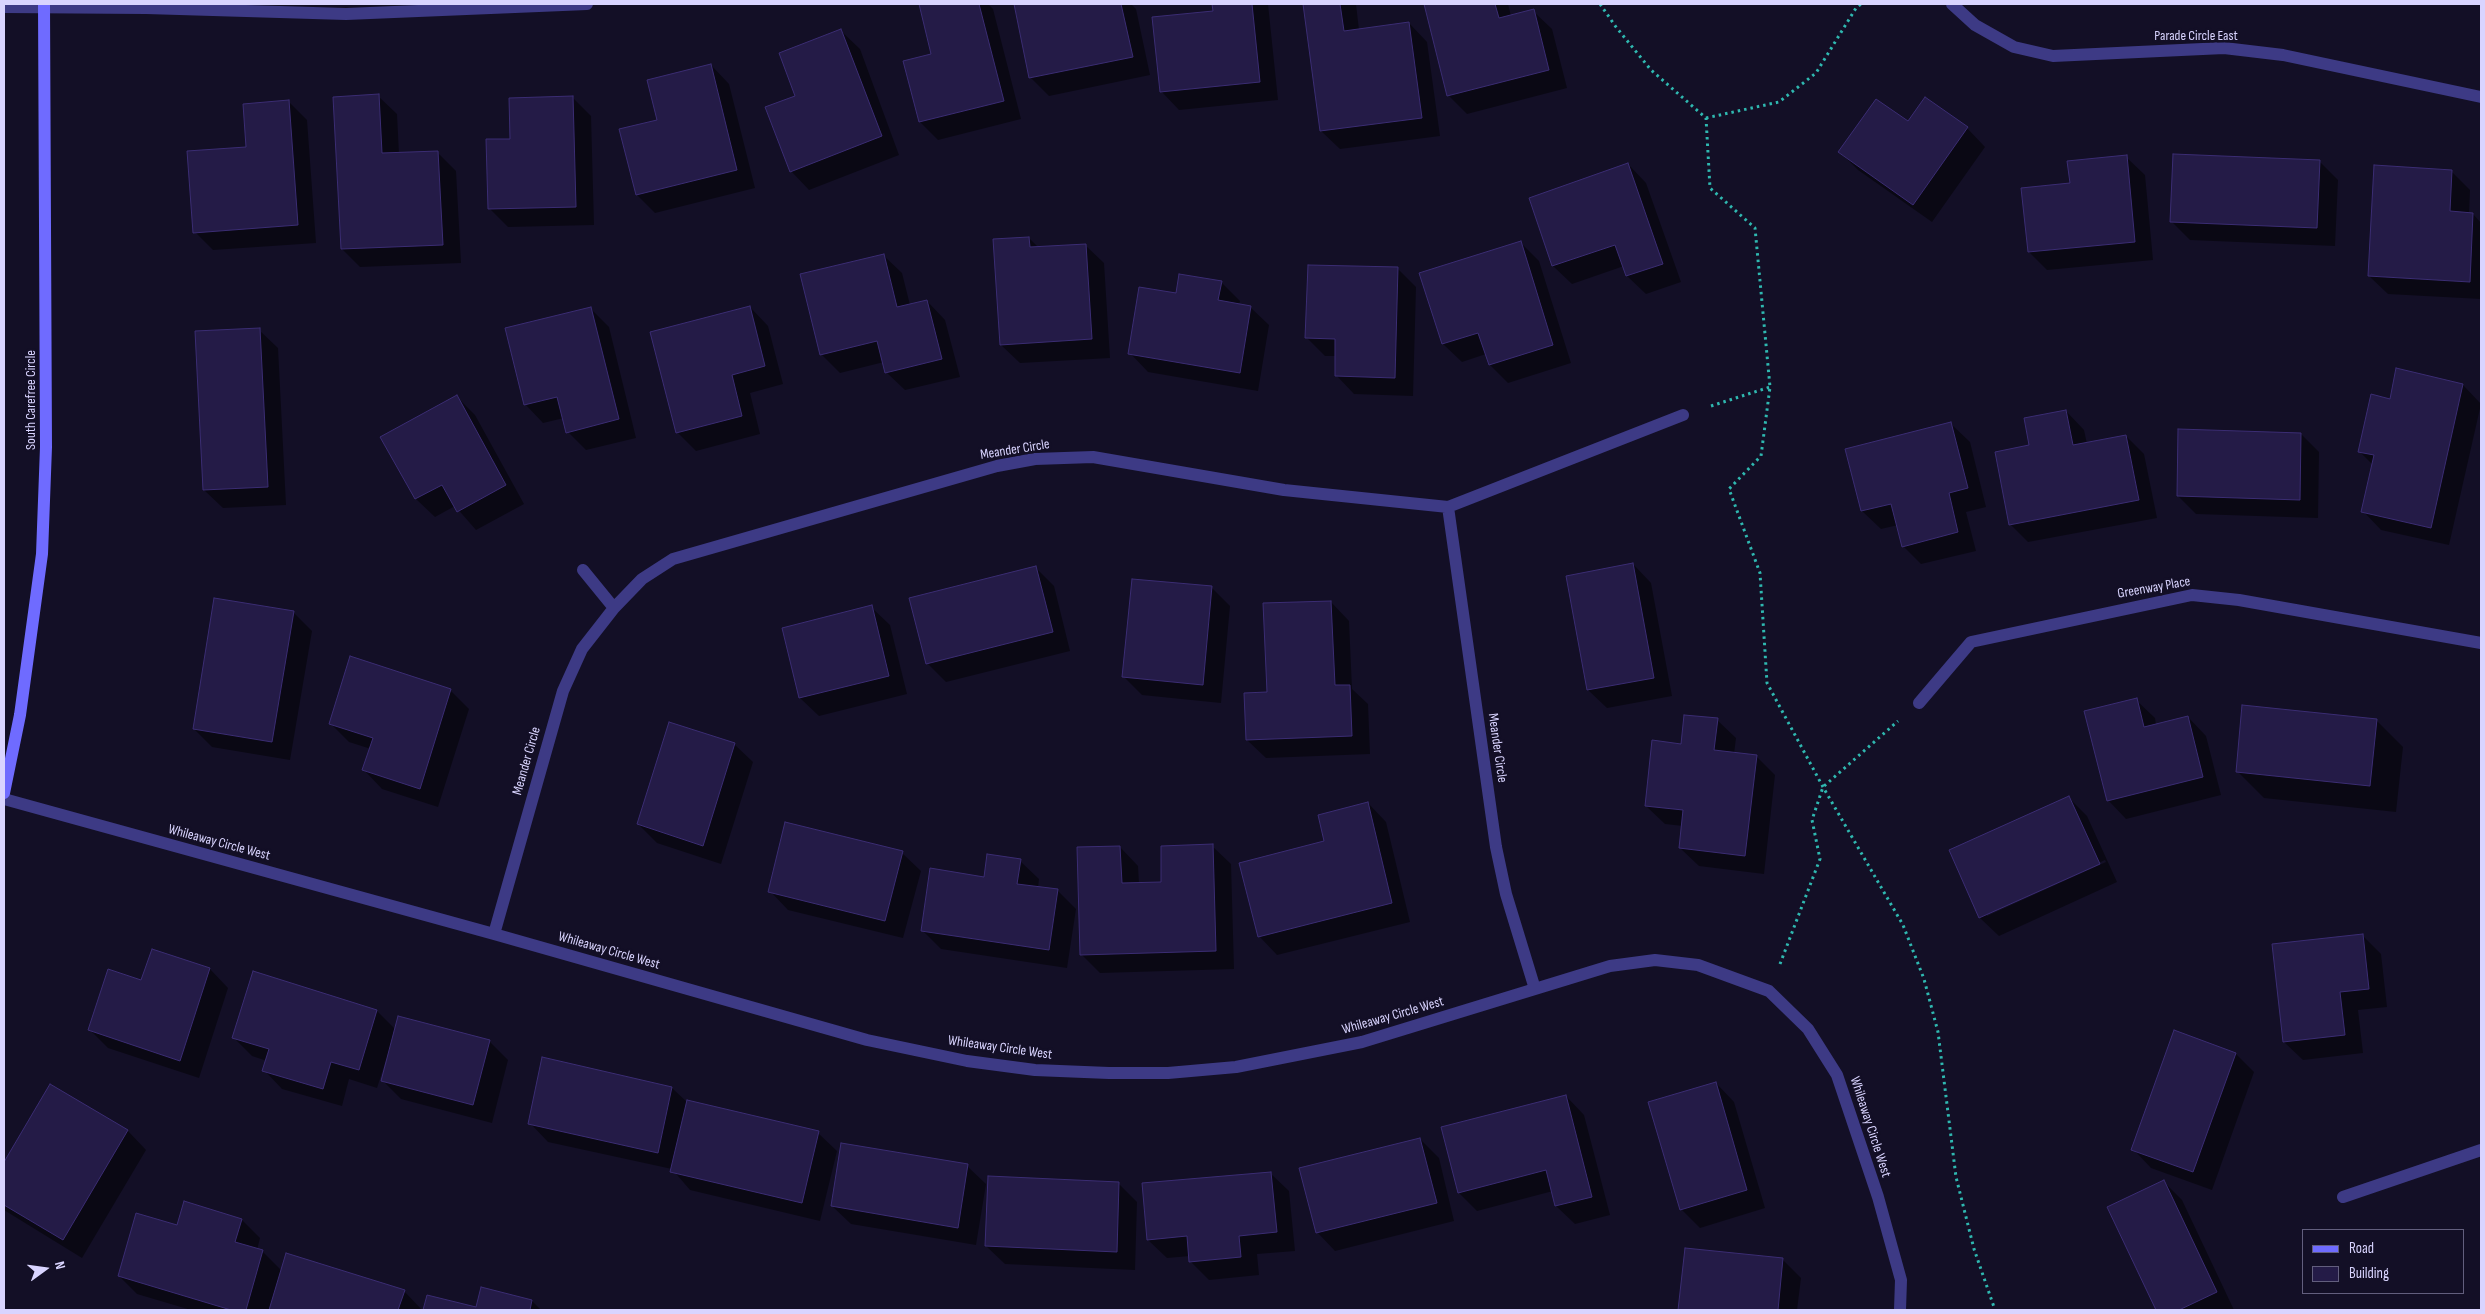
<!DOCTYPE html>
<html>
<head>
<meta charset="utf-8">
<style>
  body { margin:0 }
  #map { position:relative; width:2485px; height:1314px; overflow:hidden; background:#130f26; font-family:"Sofia Sans Condensed",sans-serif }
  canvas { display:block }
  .frame { position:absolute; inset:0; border:5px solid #d9d4ff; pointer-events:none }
  .legend { position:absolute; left:2302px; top:1229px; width:162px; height:65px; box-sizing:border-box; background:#130f26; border:1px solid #625e7d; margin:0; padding:6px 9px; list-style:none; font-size:15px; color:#d9d4ff }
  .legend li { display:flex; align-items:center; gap:10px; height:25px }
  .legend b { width:25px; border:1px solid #625e7d }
  .north { position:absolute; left:20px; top:1244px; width:50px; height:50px; -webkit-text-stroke:4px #130f26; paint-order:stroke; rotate:76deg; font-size:14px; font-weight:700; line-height:20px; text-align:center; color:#d9d4ff }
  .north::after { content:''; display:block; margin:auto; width:18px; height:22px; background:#d9d4ff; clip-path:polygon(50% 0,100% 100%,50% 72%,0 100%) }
</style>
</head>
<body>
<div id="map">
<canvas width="2485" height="1314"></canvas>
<div class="frame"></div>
<ul class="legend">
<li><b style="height:6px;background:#6f6bff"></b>Road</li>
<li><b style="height:14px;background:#241b47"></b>Building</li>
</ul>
<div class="north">N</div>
</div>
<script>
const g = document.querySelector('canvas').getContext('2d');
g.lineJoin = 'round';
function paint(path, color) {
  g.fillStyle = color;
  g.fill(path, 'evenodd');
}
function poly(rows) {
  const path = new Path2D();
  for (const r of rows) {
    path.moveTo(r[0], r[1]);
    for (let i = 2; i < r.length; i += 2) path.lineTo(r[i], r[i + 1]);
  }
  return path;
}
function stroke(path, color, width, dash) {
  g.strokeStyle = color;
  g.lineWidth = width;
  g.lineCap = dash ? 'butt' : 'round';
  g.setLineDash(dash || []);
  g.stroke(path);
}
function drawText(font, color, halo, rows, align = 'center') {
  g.font = font + ' "Sofia Sans Condensed",sans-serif';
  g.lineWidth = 5;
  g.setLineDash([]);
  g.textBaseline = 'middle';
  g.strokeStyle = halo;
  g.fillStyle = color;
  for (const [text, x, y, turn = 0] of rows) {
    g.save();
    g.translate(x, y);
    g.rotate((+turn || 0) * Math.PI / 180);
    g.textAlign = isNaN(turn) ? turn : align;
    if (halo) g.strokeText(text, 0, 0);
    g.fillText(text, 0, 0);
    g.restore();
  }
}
paint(poly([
  [925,4,988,4,993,9,1021,119,938,140,920,122,933,55,920,5],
  [1015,4,1131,4,1136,9,1150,75,1049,96,1030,77],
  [1213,4,1268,4,1278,100,1179,110,1161,91,1214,12],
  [1305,4,1356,4,1359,30,1409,23,1427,42,1440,136,1340,149,1321,131],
  [1425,4,1508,4,1511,16,1533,11,1552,29,1567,88,1467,114,1449,96],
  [841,31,860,49,899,155,809,190,791,171,796,96],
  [711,65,729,84,755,188,655,213,637,195],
  [378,96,397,114,399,154,437,152,456,171,461,263,360,267,342,249],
  [573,98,591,116,594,225,508,227,489,208,511,140],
  [288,101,307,120,316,243,213,250,195,232,247,148],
  [1908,123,1967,128,1985,147,1932,222,1858,170,1840,152],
  [2126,157,2145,175,2153,260,2047,270,2029,252],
  [2320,162,2338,180,2335,246,2190,240,2171,221],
  [1628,164,1646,183,1681,282,1646,294,1627,276,1624,266,1572,284,1553,266,1531,199],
  [2451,171,2470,190,2469,214,2473,214,2481,223,2481,299,2388,294,2369,276],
  [1029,238,1039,248,1085,245,1104,263,1110,358,1020,363,1001,345],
  [1520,242,1539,261,1571,363,1508,383,1490,365,1486,354,1462,362,1443,344,1421,274],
  [883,255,902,273,910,305,927,301,945,320,960,377,905,390,886,372,884,362,840,373,821,354],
  [1398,269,1416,287,1413,396,1354,394,1336,375,1336,356,1325,356,1307,338],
  [1221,282,1240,301,1239,305,1250,307,1269,325,1258,391,1148,372,1130,353,1177,294],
  [750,307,768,326,783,384,750,393,760,434,696,451,677,432],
  [590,308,609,327,636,438,586,450,568,432,564,418,543,423,525,404],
  [259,330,278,348,286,505,223,508,204,490],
  [2463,385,2481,404,2449,545,2381,530,2363,511,2373,465,2359,451,2391,401],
  [456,396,475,415,524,504,476,530,455,506,435,517,416,499,382,437],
  [2066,411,2084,430,2087,444,2126,436,2144,454,2157,518,2028,542,2010,524,2031,446],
  [1951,424,1970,442,1986,507,1966,512,1976,551,1921,564,1903,546,1898,525,1881,529,1862,511,1847,450],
  [2301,434,2319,452,2318,518,2196,514,2178,496],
  [1633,564,1651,583,1672,696,1607,708,1588,690],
  [1036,568,1054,586,1070,651,946,682,927,663],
  [1212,588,1230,606,1221,703,1142,695,1124,677],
  [1331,602,1349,621,1352,689,1368,704,1370,754,1266,758,1247,740,1268,693],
  [871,607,890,625,907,694,819,716,800,698,783,629],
  [293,612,312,631,290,760,212,747,194,729],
  [450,690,469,709,438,807,382,789,364,770,371,749,349,742,330,723],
  [2136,700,2155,718,2156,725,2188,717,2206,736,2221,795,2126,819,2108,800],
  [1717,720,1736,738,1734,754,1756,756,1775,775,1764,874,1699,866,1680,848,1683,826,1665,824,1646,806,1682,745],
  [2376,720,2403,747,2396,812,2264,798,2237,771],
  [734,744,753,762,721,864,657,843,638,824],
  [2069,798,2087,816,2117,882,1999,936,1980,918,1950,850],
  [2105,860,2106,862,1987,916,1987,913],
  [1368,803,1386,822,1410,922,1277,955,1259,936],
  [1212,846,1231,864,1234,969,1100,973,1081,954,1120,847,1138,866,1139,884,1163,883],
  [902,853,921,871,903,938,788,910,770,891],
  [1020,861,1039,879,1038,888,1058,891,1076,909,1067,968,941,949,922,930,985,878],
  [2363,936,2381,954,2387,1007,2358,1010,2363,1053,2303,1060,2284,1042],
  [152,951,210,969,228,988,199,1078,108,1048,90,1030,142,982],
  [377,1011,396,1030,489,1041,508,1060,492,1123,401,1099,383,1081,388,1061,386,1060,377,1088,349,1079,342,1106,282,1089,264,1070,267,1061,252,1056,234,1038],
  [2236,1054,2254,1072,2212,1190,2151,1168,2133,1149],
  [1716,1083,1734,1102,1765,1208,1700,1228,1681,1209],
  [50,1085,128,1131,146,1150,82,1258,4,1210,4,1165],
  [672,1088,688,1103,818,1133,837,1151,820,1221,690,1190,672,1169,548,1142,530,1123],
  [1566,1096,1584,1115,1610,1215,1575,1224,1556,1206,1553,1191,1477,1211,1459,1193],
  [1420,1139,1439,1158,1454,1221,1335,1251,1317,1232],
  [967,1166,986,1184,976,1245,851,1224,832,1206],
  [1270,1173,1289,1191,1295,1251,1257,1254,1259,1275,1209,1280,1190,1261,1190,1256,1167,1258,1148,1240],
  [2164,1182,2182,1200,2234,1310,2157,1310,2108,1207],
  [1118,1183,1137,1202,1135,1270,1005,1264,986,1246],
  [242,1220,260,1238,257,1250,263,1252,282,1271,404,1291,422,1310,191,1310,137,1294,119,1276],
  [1686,1249,1782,1259,1801,1278,1797,1310,1680,1310],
  [482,1288,532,1301,541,1310,425,1310,428,1296,477,1308]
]), '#0007');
const building = poly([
  [919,4,979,4,1004,101,919,122,903,61,931,54,919,4],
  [1014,4,1121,4,1133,57,1029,78,1014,4],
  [1212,4,1252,4,1260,82,1160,92,1152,17,1213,11,1212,4],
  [1303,4,1340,4,1344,31,1409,22,1422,118,1320,131,1303,4],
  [1424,4,1495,4,1499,18,1534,9,1549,70,1447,96,1424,4],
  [841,29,882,136,790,172,765,107,795,96,779,53,841,29],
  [711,64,737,170,636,195,619,129,657,120,647,80,711,64],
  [379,94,382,153,438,151,443,245,341,249,333,97,379,94],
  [573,96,576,207,488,209,486,139,510,139,509,98,573,96],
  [1925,97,1968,127,1913,205,1838,152,1876,99,1908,121,1925,97],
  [289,100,298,225,193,233,187,151,246,147,243,104,289,100],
  [2173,154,2320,160,2317,228,2170,222,2173,154],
  [2127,155,2135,242,2028,252,2021,188,2070,183,2067,161,2127,155],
  [1628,163,1663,264,1626,276,1615,245,1552,266,1529,198,1628,163],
  [2374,165,2452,170,2450,211,2473,213,2470,282,2368,276,2374,165],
  [1029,237,1030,247,1086,244,1092,339,1000,345,993,239,1029,237],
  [1521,241,1553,345,1489,365,1478,333,1442,344,1419,273,1521,241],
  [884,254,897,307,927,300,942,359,885,373,877,341,820,355,800,274,884,254],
  [1308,265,1398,267,1395,378,1335,376,1335,339,1305,338,1308,265],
  [1179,274,1222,281,1218,300,1251,306,1240,373,1128,354,1139,287,1176,293,1179,274],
  [750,306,765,366,732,375,742,416,676,433,650,332,750,306],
  [591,307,619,419,566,433,557,397,524,405,505,328,591,307],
  [260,328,268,487,203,490,195,331,260,328],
  [2396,368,2463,384,2431,528,2361,512,2374,455,2358,452,2371,394,2390,399,2396,368],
  [457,395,506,485,457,512,442,485,415,499,380,437,457,395],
  [2066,410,2073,445,2126,435,2139,500,2009,525,1995,452,2029,445,2024,418,2066,410],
  [1951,422,1968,488,1949,493,1958,532,1902,547,1891,504,1861,511,1845,449,1951,422],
  [2178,429,2301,433,2300,500,2177,496,2178,429],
  [1633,563,1654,678,1587,690,1566,576,1633,563],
  [1036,566,1053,632,926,664,909,598,1036,566],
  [1132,579,1212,586,1203,685,1122,677,1132,579],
  [214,598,294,611,272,742,193,729,214,598],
  [1331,601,1335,685,1350,685,1352,736,1246,740,1244,693,1267,692,1263,603,1331,601],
  [872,605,889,676,799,698,782,628,872,605],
  [350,656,451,689,420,789,362,770,373,738,329,724,350,656],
  [2137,698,2144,727,2188,716,2203,777,2107,801,2084,711,2137,698],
  [2242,705,2377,719,2370,786,2236,772,2242,705],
  [1684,715,1718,718,1714,750,1757,755,1745,856,1679,848,1683,810,1645,806,1652,740,1681,744,1684,715],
  [669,722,735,743,703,846,637,824,669,722],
  [2069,796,2100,864,1979,918,1949,850,2069,796],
  [1368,802,1392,903,1258,937,1239,863,1324,841,1318,815,1368,802],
  [785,822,903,851,885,921,768,892,785,822],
  [1213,844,1216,951,1080,955,1077,847,1120,846,1122,883,1161,882,1161,846,1213,844],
  [987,854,1021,859,1017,884,1058,889,1049,950,921,931,930,868,984,877,987,854],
  [2363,934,2369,989,2340,992,2345,1035,2283,1042,2272,944,2363,934],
  [152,949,210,968,180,1061,88,1030,108,969,141,980,152,949],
  [253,971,377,1010,359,1070,331,1062,323,1089,262,1071,269,1049,232,1038,253,971],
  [398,1016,490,1040,473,1105,381,1081,398,1016],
  [2174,1030,2236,1053,2193,1172,2131,1150,2174,1030],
  [542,1057,672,1087,658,1153,528,1124,542,1057],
  [1716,1082,1747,1190,1680,1210,1648,1102,1716,1082],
  [50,1084,128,1130,63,1240,4,1205,4,1162,50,1084],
  [1566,1095,1592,1197,1555,1206,1546,1170,1458,1193,1441,1127,1566,1095],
  [687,1100,819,1131,802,1203,670,1172,687,1100],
  [1420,1138,1437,1203,1316,1233,1299,1168,1420,1138],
  [841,1143,968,1164,958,1228,831,1206,841,1143],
  [1271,1172,1277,1232,1239,1236,1241,1257,1189,1262,1187,1236,1147,1240,1142,1183,1271,1172],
  [988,1176,1119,1182,1117,1252,985,1246,988,1176],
  [2164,1180,2217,1292,2179,1310,2156,1310,2107,1207,2164,1180],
  [184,1201,242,1219,235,1242,263,1250,246,1310,231,1310,118,1276,136,1213,177,1225,184,1201],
  [1685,1248,1783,1258,1778,1310,1678,1310,1685,1248],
  [286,1253,405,1290,398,1310,269,1310,286,1253],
  [481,1287,532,1300,530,1310,423,1310,427,1295,476,1307,481,1287]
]);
paint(building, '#241b47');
stroke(building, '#3b2d73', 1);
stroke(poly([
  [1600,4,1616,27,1651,70,1706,118,1710,188,1755,228,1770,387,1761,456,1729,489,1760,573,1767,683,1823,787,1903,925,1924,979,1938,1032,1956,1177,1974,1249,1995,1310],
  [1706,118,1779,102,1816,73,1856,8,1861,4],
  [1711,406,1770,387],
  [1780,964,1820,859,1812,820,1823,787,1898,721]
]), '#2fb8b0', 3, [2.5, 4]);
stroke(poly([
  [1952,4,1975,25,2014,47,2053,56,2224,48,2283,55,2481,97],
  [4,7,146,8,346,14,587,4],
  [1448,507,1496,847,1506,894,1535,989],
  [583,570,614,608],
  [1919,703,1971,642,2192,595,2239,600,2481,643],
  [4,799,494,934,867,1040,967,1061,1035,1070,1109,1073,1168,1073,1236,1067,1362,1042,1610,966,1655,960,1698,965,1769,991,1808,1029,1837,1075,1878,1197,1901,1280,1900,1310],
  [494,934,563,691,582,649,614,608,642,579,673,559,997,466,1035,459,1093,457,1284,490,1448,507,1683,415],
  [2343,1197,2481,1150]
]), '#3d3a85', 12);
stroke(poly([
  [4,793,20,715,42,554,46,447,44,4]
]), '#6f6bff', 12);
drawText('14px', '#d9d4ff', '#130f26', [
  ["Parade Circle East",2196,36],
  ["South Carefree Circle",31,400,-90],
  ["Meander Circle",1015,450,-9],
  ["Greenway Place",2154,588,-10],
  ["Meander Circle",1497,748,82],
  ["Meander Circle",527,761,-74],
  ["Whileaway Circle West",219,843,15],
  ["Whileaway Circle West",609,951,16],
  ["Whileaway Circle West",1393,1016,-16],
  ["Whileaway Circle West",1000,1048,8],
  ["Whileaway Circle West",1870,1127,72]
]);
</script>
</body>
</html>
